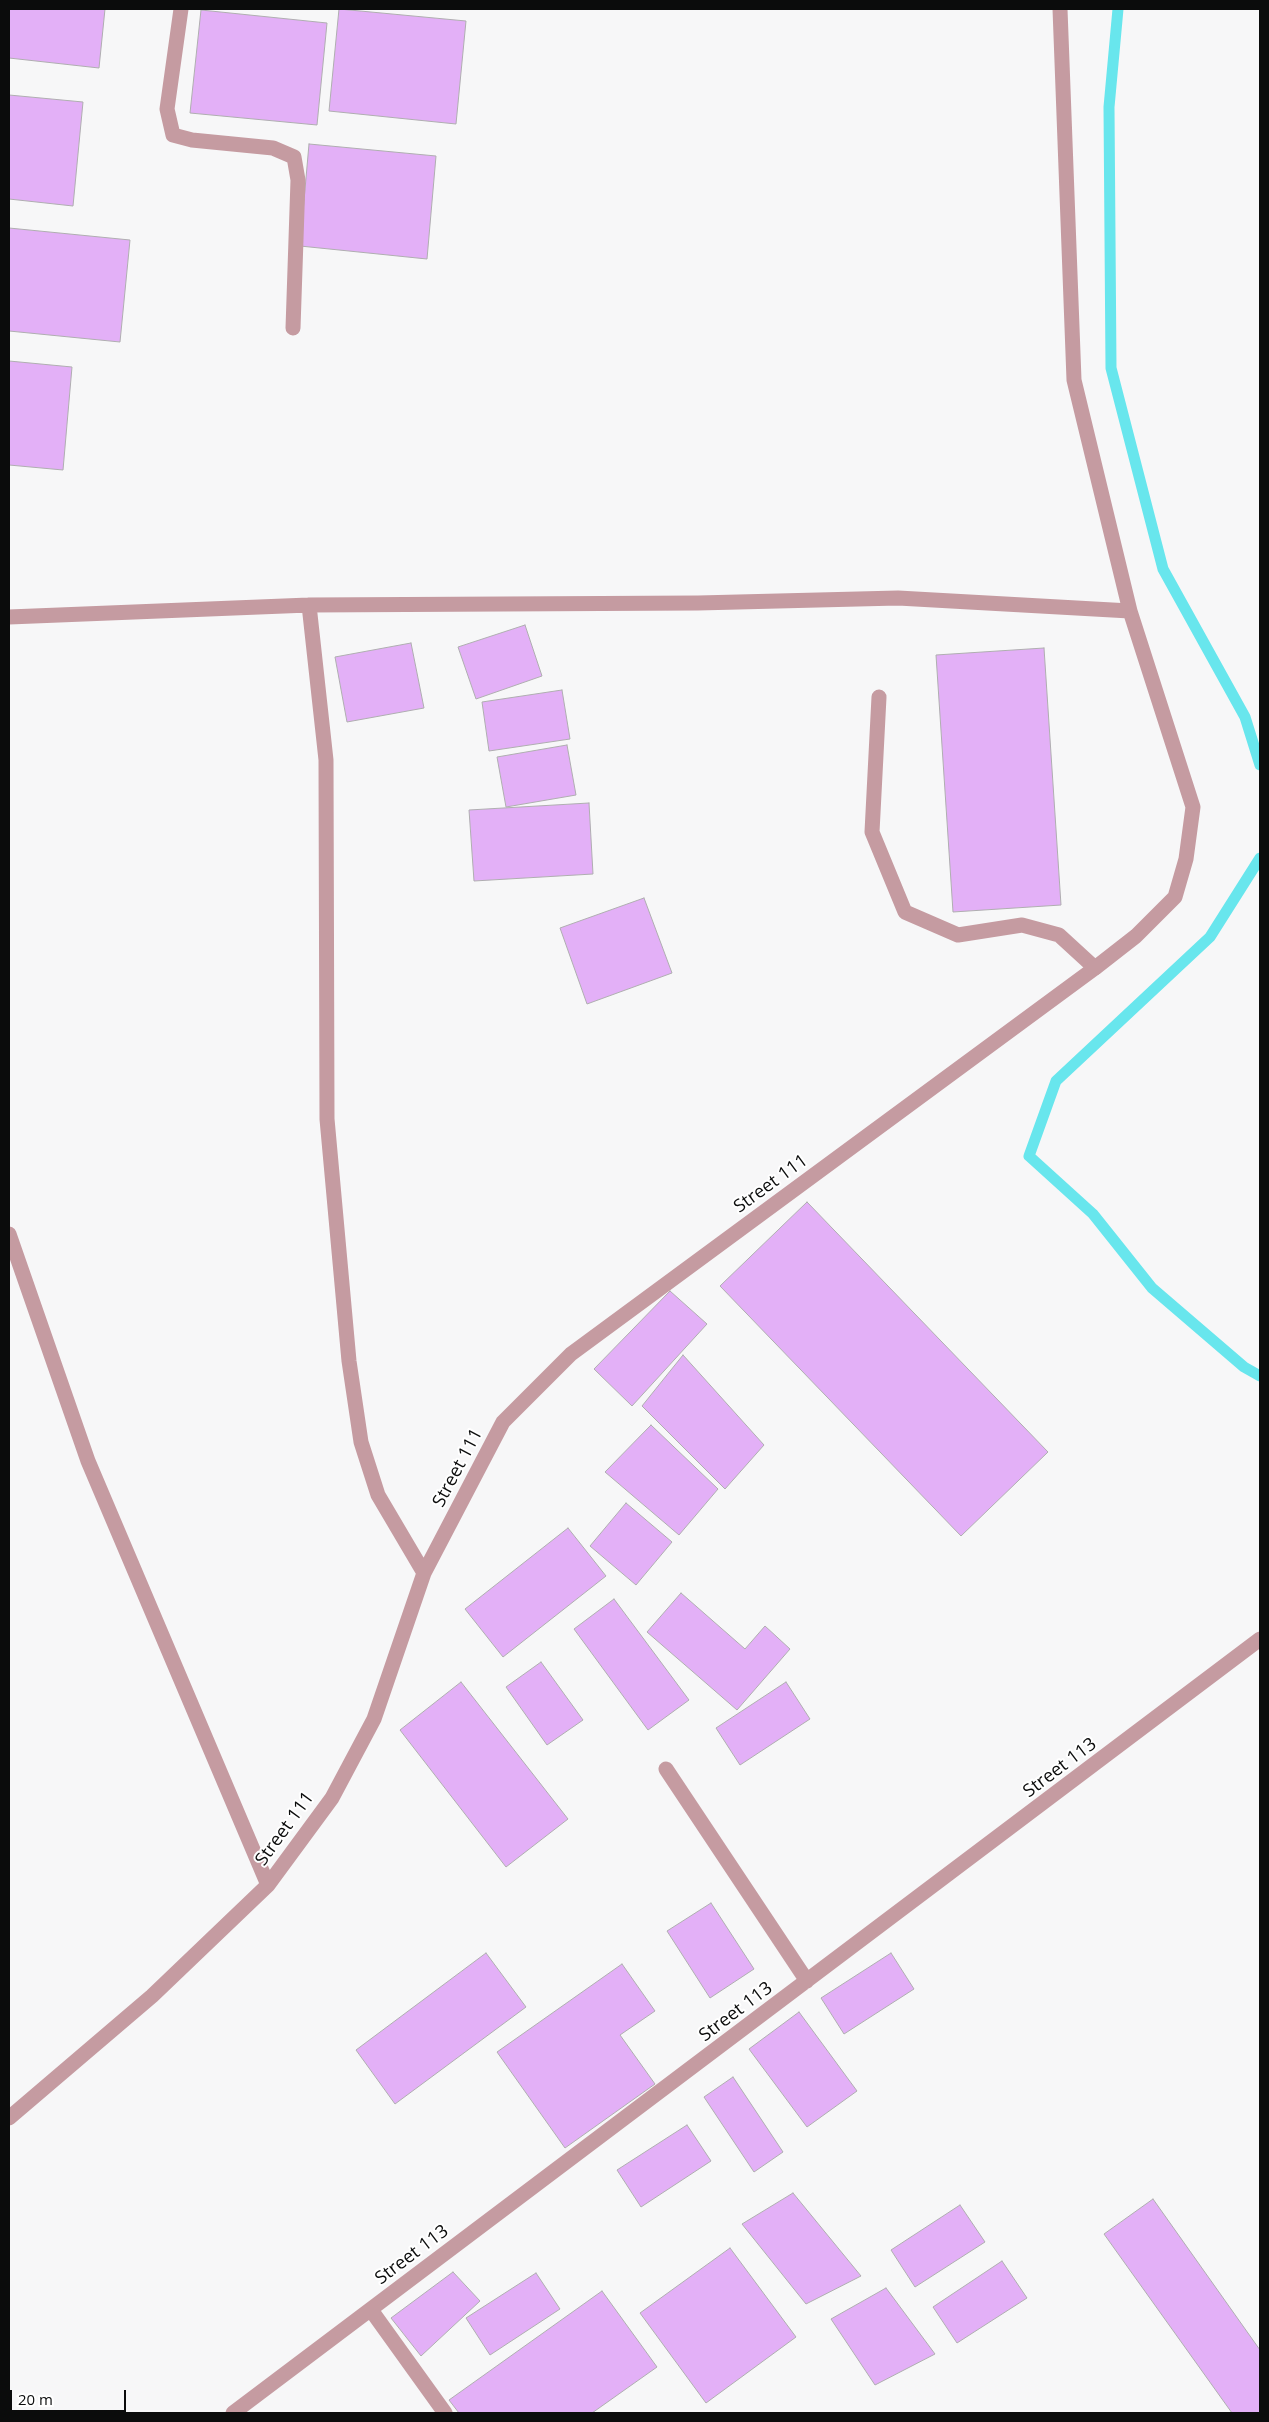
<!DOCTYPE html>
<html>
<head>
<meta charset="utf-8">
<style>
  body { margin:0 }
  #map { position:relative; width:1269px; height:2422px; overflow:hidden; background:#f7f7f8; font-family:"Open Sans",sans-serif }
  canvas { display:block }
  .frame { position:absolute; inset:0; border:10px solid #0b0c0c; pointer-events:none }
  .scale { position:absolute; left:10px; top:2390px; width:116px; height:22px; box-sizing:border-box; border:2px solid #0b0c0c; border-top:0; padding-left:6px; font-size:15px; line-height:18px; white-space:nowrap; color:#0b0c0c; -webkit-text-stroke:4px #fff; paint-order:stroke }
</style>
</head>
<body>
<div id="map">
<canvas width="1269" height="2422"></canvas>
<div class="frame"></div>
<div class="scale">20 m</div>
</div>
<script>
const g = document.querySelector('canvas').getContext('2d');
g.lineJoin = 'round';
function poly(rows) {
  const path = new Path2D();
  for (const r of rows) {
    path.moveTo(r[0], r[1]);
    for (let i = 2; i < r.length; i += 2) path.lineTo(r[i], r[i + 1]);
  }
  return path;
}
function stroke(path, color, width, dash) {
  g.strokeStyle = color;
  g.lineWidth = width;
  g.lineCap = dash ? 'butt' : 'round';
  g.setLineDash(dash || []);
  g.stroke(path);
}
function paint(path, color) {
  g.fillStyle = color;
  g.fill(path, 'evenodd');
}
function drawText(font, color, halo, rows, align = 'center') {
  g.font = font + ' "Open Sans",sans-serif';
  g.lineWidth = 4;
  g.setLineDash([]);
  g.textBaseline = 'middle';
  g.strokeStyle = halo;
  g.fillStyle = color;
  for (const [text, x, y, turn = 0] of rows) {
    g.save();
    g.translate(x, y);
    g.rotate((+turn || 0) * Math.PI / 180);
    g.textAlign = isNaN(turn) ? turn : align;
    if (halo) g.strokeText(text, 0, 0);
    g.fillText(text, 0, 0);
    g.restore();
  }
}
stroke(poly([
  [1118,9,1109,107,1111,368,1163,569,1245,717,1260,765],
  [1260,858,1210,937,1056,1081,1029,1156,1093,1214,1152,1288,1244,1367,1260,1376]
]), '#68e6ed', 11);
const building = poly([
  [9,9,105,9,99,68,9,58,9,9],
  [339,9,466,21,456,124,329,111,339,9],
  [201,10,327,23,317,125,190,113,201,10],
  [9,95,83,102,73,206,9,199,9,95],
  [309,144,436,156,427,259,300,246,309,144],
  [9,228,130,240,120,342,9,331,9,228],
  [9,361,72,367,63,470,9,465,9,361],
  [525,625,542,676,476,699,458,647,525,625],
  [411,643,424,708,347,722,335,657,411,643],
  [1044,648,1061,905,953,912,936,655,1044,648],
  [562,690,570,739,489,751,482,702,562,690],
  [567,745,576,795,506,807,497,757,567,745],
  [589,803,593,874,474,881,469,810,589,803],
  [644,898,672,973,587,1004,560,928,644,898],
  [807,1202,1048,1452,961,1536,720,1286,807,1202],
  [670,1291,707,1324,632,1406,594,1369,670,1291],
  [683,1355,764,1445,725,1489,642,1406,683,1355],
  [651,1425,718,1489,679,1535,605,1472,651,1425],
  [626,1503,672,1542,636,1585,590,1546,626,1503],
  [568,1528,606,1576,503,1657,465,1609,568,1528],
  [681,1593,745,1649,765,1626,790,1649,737,1710,647,1632,681,1593],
  [614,1599,689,1700,648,1730,574,1629,614,1599],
  [541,1662,583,1720,547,1745,506,1687,541,1662],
  [461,1682,568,1819,506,1867,400,1730,461,1682],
  [786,1682,810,1719,740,1765,716,1728,786,1682],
  [711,1903,754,1969,710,1998,667,1931,711,1903],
  [486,1953,526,2007,395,2104,356,2050,486,1953],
  [891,1953,914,1989,844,2034,821,1998,891,1953],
  [622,1964,655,2011,620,2035,655,2084,565,2148,497,2052,622,1964],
  [799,2012,857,2091,807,2127,749,2049,799,2012],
  [733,2077,783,2152,754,2172,704,2097,733,2077],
  [687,2125,711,2161,641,2207,617,2170,687,2125],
  [793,2193,861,2276,806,2304,742,2224,793,2193],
  [1153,2199,1260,2350,1260,2413,1232,2413,1104,2234,1153,2199],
  [960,2205,985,2242,915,2287,891,2250,960,2205],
  [730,2248,796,2337,706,2403,640,2313,730,2248],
  [1002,2261,1027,2298,957,2343,933,2307,1002,2261],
  [453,2272,480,2301,421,2356,391,2318,453,2272],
  [536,2273,560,2309,490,2355,466,2318,536,2273],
  [886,2288,935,2354,875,2385,831,2319,886,2288],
  [602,2291,657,2367,592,2413,459,2413,449,2400,602,2291]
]);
paint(building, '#e3b0f7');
stroke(building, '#afaeb0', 1);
stroke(poly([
  [879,697,872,832,905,912,958,935,1022,925,1059,935,1095,968]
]), '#c59ba1', 15);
stroke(poly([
  [181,9,167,109,173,135,192,140,273,148,294,157,298,180,293,328],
  [309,605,326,760,327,1119,349,1361,361,1442,378,1495,424,1573],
  [9,617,309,605,698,603,898,598,1130,611],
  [9,1234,88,1461,268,1885],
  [666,1769,807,1981],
  [9,2118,152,1996,268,1885,332,1798,374,1719,424,1573,503,1422,571,1354,1095,968,1136,936,1175,897,1186,859,1193,807,1130,611,1074,380,1060,9],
  [371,2310,445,2413],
  [233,2413,1260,1639]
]), '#c59ba1', 15);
drawText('18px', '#0b0c0c', '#fff', [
  ["Street 111",771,1184,-36],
  ["Street 111",458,1468,-62],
  ["Street 113",1060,1768,-37],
  ["Street 111",285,1829,-54],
  ["Street 113",736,2012,-37],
  ["Street 113",412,2255,-37]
]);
</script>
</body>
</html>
